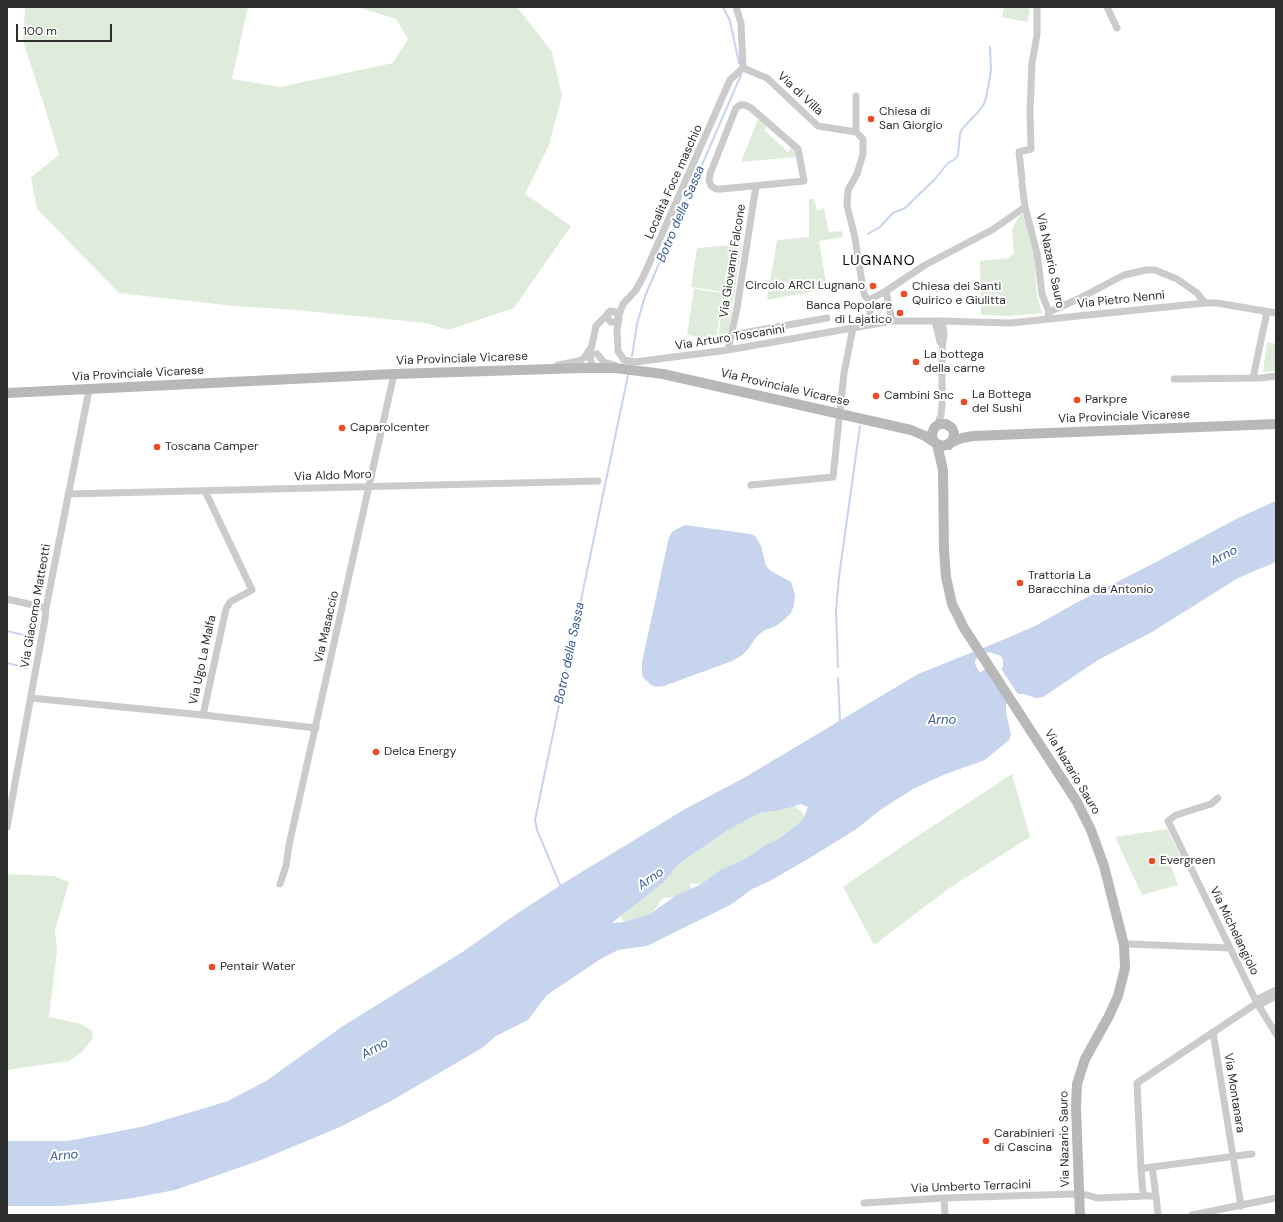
<!DOCTYPE html>
<html>
<head>
<meta charset="utf-8">
<style>
  body { margin:0 }
  #map { position:relative; width:1283px; height:1222px; overflow:hidden; background:#fff; font-family:"DM Sans",sans-serif }
  canvas { display:block }
  .frame { position:absolute; inset:0; border:8px solid #2e2e2e; pointer-events:none }
  .scale { position:absolute; left:16px; top:24px; width:96px; height:18px; box-sizing:border-box; border:2px solid #2e2e2e; border-top:0; padding-left:5px; font-size:12px; line-height:14px; white-space:nowrap; color:#2e2e2e; -webkit-text-stroke:3px #fff; paint-order:stroke }
</style>
</head>
<body>
<div id="map">
<canvas width="1283" height="1222"></canvas>
<div class="frame"></div>
<div class="scale">100 m</div>
</div>
<script>
const g = document.querySelector('canvas').getContext('2d');
g.lineJoin = 'round';
function paint(path, color) {
  g.fillStyle = color;
  g.fill(path, 'evenodd');
}
function poly(rows) {
  const path = new Path2D();
  for (const r of rows) {
    path.moveTo(r[0], r[1]);
    for (let i = 2; i < r.length; i += 2) path.lineTo(r[i], r[i + 1]);
  }
  return path;
}
function stroke(path, color, width, dash) {
  g.strokeStyle = color;
  g.lineWidth = width;
  g.lineCap = dash ? 'butt' : 'round';
  g.setLineDash(dash || []);
  g.stroke(path);
}
function drawText(font, color, halo, rows, align = 'center') {
  g.font = font + ' "DM Sans",sans-serif';
  g.lineWidth = 4;
  g.setLineDash([]);
  g.textBaseline = 'middle';
  g.strokeStyle = halo;
  g.fillStyle = color;
  for (const [text, x, y, turn = 0] of rows) {
    g.save();
    g.translate(x, y);
    g.rotate((+turn || 0) * Math.PI / 180);
    g.textAlign = isNaN(turn) ? turn : align;
    if (halo) g.strokeText(text, 0, 0);
    g.fillText(text, 0, 0);
    g.restore();
  }
}
paint(poly([
  [25,7,248,7,232,79,280,87,393,63,408,39,396,19,357,7,517,7,552,52,562,96,549,145,525,194,571,226,514,308,448,330,426,323,296,310,234,306,119,293,37,209,31,177,59,155,50,124,23,41],
  [1004,7,1028,7,1030,12,1027,22,1002,17],
  [758,119,767,127,764,130,788,152,791,148,795,151,796,157,741,162],
  [809,199,813,199,818,211,824,208,829,232,842,231,843,237,819,241,827,289,767,300,777,240,809,237],
  [1021,214,1023,214,1034,254,1037,296,1042,313,1009,316,981,315,980,261,1008,258,1014,254,1012,229],
  [742,244,727,340,718,338,724,292,691,287,697,248],
  [694,289,723,293,716,339,687,335],
  [1267,342,1276,344,1276,371,1263,372],
  [1012,774,1030,837,948,889,874,945,843,887,907,843],
  [795,805,797,809,803,812,804,817,796,826,778,839,767,844,743,860,720,870,701,884,690,883,691,889,676,897,663,898,660,901,657,907,650,914,624,922,622,920,621,917,623,914,663,883,668,875,680,863,728,830,760,813,781,810],
  [1167,829,1182,859,1172,864,1171,866,1178,885,1142,895,1115,837],
  [7,874,54,876,69,882,55,931,57,951,49,1017,81,1024,92,1031,93,1038,83,1051,69,1061,7,1070]
]), '#e0ecdb');
paint(poly([
  [1276,501,1276,562,1238,578,1152,632,1098,660,1043,697,1036,698,1023,694,1017,694,1009,699,1006,704,1006,712,1011,735,1009,740,985,760,943,775,913,789,883,808,855,830,808,859,768,882,752,889,732,904,647,946,618,950,599,960,547,995,528,1020,496,1036,482,1048,391,1101,340,1127,261,1160,175,1190,133,1198,94,1203,59,1206,7,1206,7,1141,67,1141,105,1134,145,1126,228,1101,266,1081,343,1026,464,951,512,917,567,881,685,809,742,779,918,674,993,644,1035,626,1074,604,1156,562,1238,518],
  [989,652,1001,656,1003,660,1003,667,1000,670,985,669,980,673,975,664,975,660,981,655],
  [801,804,808,807,804,817,796,826,778,839,767,844,743,860,720,870,701,884,674,897,650,914,624,922,613,923,613,922,663,883,669,875,680,863,728,830,760,813,781,810],
  [685,525,750,534,755,536,761,546,766,566,771,571,791,582,795,595,794,605,791,613,784,620,776,626,765,630,757,636,748,649,741,656,732,661,664,686,656,687,651,685,643,677,642,672,642,662,669,537,673,531]
]), '#c6d4ed');
paint(poly([
  [1000,667,1019,696,1014,698,993,671]
]), '#fff');
stroke(poly([
  [723,7,730,21,739,63],
  [868,234,880,227,893,213,905,208,935,179,947,164,955,159,958,155,960,134,962,129,979,111,984,104,986,98,991,71,990,47],
  [632,356,637,324,645,296,741,75],
  [7,631,32,637],
  [7,663,27,668],
  [838,667,836,610,839,577,860,426],
  [838,678,840,721],
  [561,887,537,830,535,820,628,375]
]), '#c6d4ed', 2);
stroke(poly([
  [736,7,741,23,743,68],
  [1107,7,1117,28],
  [743,68,767,78,818,126,856,132,863,139,863,154,857,174,848,190,847,205,855,238,863,289,865,296,869,300,871,325],
  [856,96,856,132],
  [740,105,745,105,751,108,798,149,804,181,721,189,716,189,711,186,709,180,710,174,736,108,740,105],
  [1022,179,1019,152,1031,149,1030,111,1032,63,1037,35,1037,7],
  [1022,184,1025,207,1037,253,1042,294,1049,312,1048,316],
  [869,300,886,291],
  [1049,312,1078,299,1124,275,1146,270,1155,270,1177,279,1197,293,1205,303],
  [619,315,623,304,636,290,644,275,730,80,743,68],
  [619,318,617,330,618,351,624,360,635,362,728,350,892,321,941,321,1010,323,1205,303,1217,303,1276,313],
  [892,321,886,291,925,265,992,230,1025,207],
  [935,321,940,342],
  [732,335,827,318],
  [728,350,737,308,756,186],
  [597,354,604,362,614,365],
  [558,365,579,361,584,358,590,349],
  [594,368,591,362,590,354,596,326,606,316,608,313,610,311,616,312,619,318,616,322,611,322,608,319,608,313],
  [1253,378,1267,312],
  [1174,379,1260,378,1276,376],
  [937,426,941,415,942,405,942,349,944,334,943,327,941,321],
  [751,485,833,477,844,373,853,328],
  [205,491,252,590,230,602,226,609,203,715,316,728],
  [68,494,598,481],
  [7,599,46,608],
  [31,698,203,715],
  [1218,798,1211,804,1176,815,1168,821,1257,1003,1276,1034],
  [7,827,45,619,46,608,89,390],
  [280,884,286,866,289,845,394,374],
  [1129,944,1230,948],
  [1257,1003,1263,1003,1276,996],
  [1213,1032,1241,1206],
  [1152,1167,1252,1154],
  [1141,1169,1137,1083,1257,1003,1260,998,1276,990],
  [1156,1196,1146,1196,1143,1193,1141,1169,1152,1167,1156,1196,1158,1215],
  [944,1198,945,1215],
  [864,1203,944,1198,1073,1194,1087,1195,1097,1198,1146,1196],
  [1192,1215,1276,1198]
]), '#cbcbcb', 7);
stroke(poly([
  [7,393,394,374,583,368,615,368,663,374,911,430,925,436,937,444,943,446,962,438,973,436,1276,424],
  [933,440,932,433,935,427,939,424,946,424,952,428,954,433,953,439,949,445],
  [937,444,943,470,944,550,946,577,952,604,964,628,1077,802,1091,830,1104,866,1124,945,1125,968,1118,996,1109,1016,1085,1059,1077,1084,1076,1108,1080,1215]
]), '#b8b8b8', 10);
for (const [x, y, r, color] of [
  [871,119,4,"#ef4926"],
  [873,286,4,"#ef4926"],
  [904,294,4,"#ef4926"],
  [900,313,4,"#ef4926"],
  [916,362,4,"#ef4926"],
  [876,396,4,"#ef4926"],
  [1077,400,4,"#ef4926"],
  [964,402,4,"#ef4926"],
  [342,428,4,"#ef4926"],
  [157,447,4,"#ef4926"],
  [1020,583,4,"#ef4926"],
  [376,752,4,"#ef4926"],
  [1152,861,4,"#ef4926"],
  [212,967,4,"#ef4926"],
  [986,1141,4,"#ef4926"]
]) {
  const dot = new Path2D();
  dot.arc(x, y, r, 0, 2 * Math.PI);
  g.fillStyle = color;
  g.fill(dot);
  stroke(dot, '#fff', 1.5);
}
drawText('12px', '#2e2e2e', '#fff', [
  ["Via di Villa",800,94,43],
  ["Località Foce maschio",674,182,-66],
  ["Via Giovanni Falcone",733,261,-81],
  ["Via Nazario Sauro",1050,261,78],
  ["Via Pietro Nenni",1121,300,-6],
  ["Via Arturo Toscanini",730,338,-9],
  ["Via Provinciale Vicarese",462,359,-2],
  ["Via Provinciale Vicarese",138,374,-3],
  ["Via Provinciale Vicarese",785,388,13],
  ["Via Provinciale Vicarese",1124,417,-2],
  ["Via Aldo Moro",333,476,-2],
  ["Via Giacomo Matteotti",36,606,-80],
  ["Via Masaccio",327,627,-77],
  ["Via Ugo La Malfa",203,660,-78],
  ["Via Nazario Sauro",1072,772,59],
  ["Via Michelangiolo",1234,931,64],
  ["Via Montanara",1234,1093,81],
  ["Via Nazario Sauro",1065,1139,-91],
  ["Via Umberto Terracini",971,1187,-2]
]);
drawText('12px', '#2e2e2e', '#fff', [
  ["Chiesa di",879,112],
  ["San Giorgio",879,126],
  ["Circolo ARCI Lugnano",865,286,"right"],
  ["Chiesa dei Santi",912,287],
  ["Quirico e Giulitta",912,301],
  ["Banca Popolare",892,306,"right"],
  ["di Lajatico",892,320,"right"],
  ["La bottega",924,355],
  ["della carne",924,369],
  ["La Bottega",972,395],
  ["del Sushi",972,409],
  ["Cambini Snc",884,396],
  ["Parkpre",1085,400],
  ["Caparolcenter",350,428],
  ["Toscana Camper",165,447],
  ["Trattoria La",1028,576],
  ["Baracchina da Antonio",1028,590],
  ["Delca Energy",384,752],
  ["Evergreen",1160,861],
  ["Pentair Water",220,967],
  ["Carabinieri",994,1134],
  ["di Cascina",994,1148]
], 'left');
drawText('italic 13px', '#375995', '#fff', [
  ["Botro della Sassa",681,214,-67],
  ["Arno",1224,556,-28],
  ["Botro della Sassa",570,653,-78],
  ["Arno",942,721],
  ["Arno",651,879,-35],
  ["Arno",375,1049,-30],
  ["Arno",64,1156,-5]
]);
g.letterSpacing = '1px';
drawText('14px', '#000', '#fff', [
  ["LUGNANO",879,261]
]);
g.letterSpacing = '0px';
</script>
</body>
</html>
